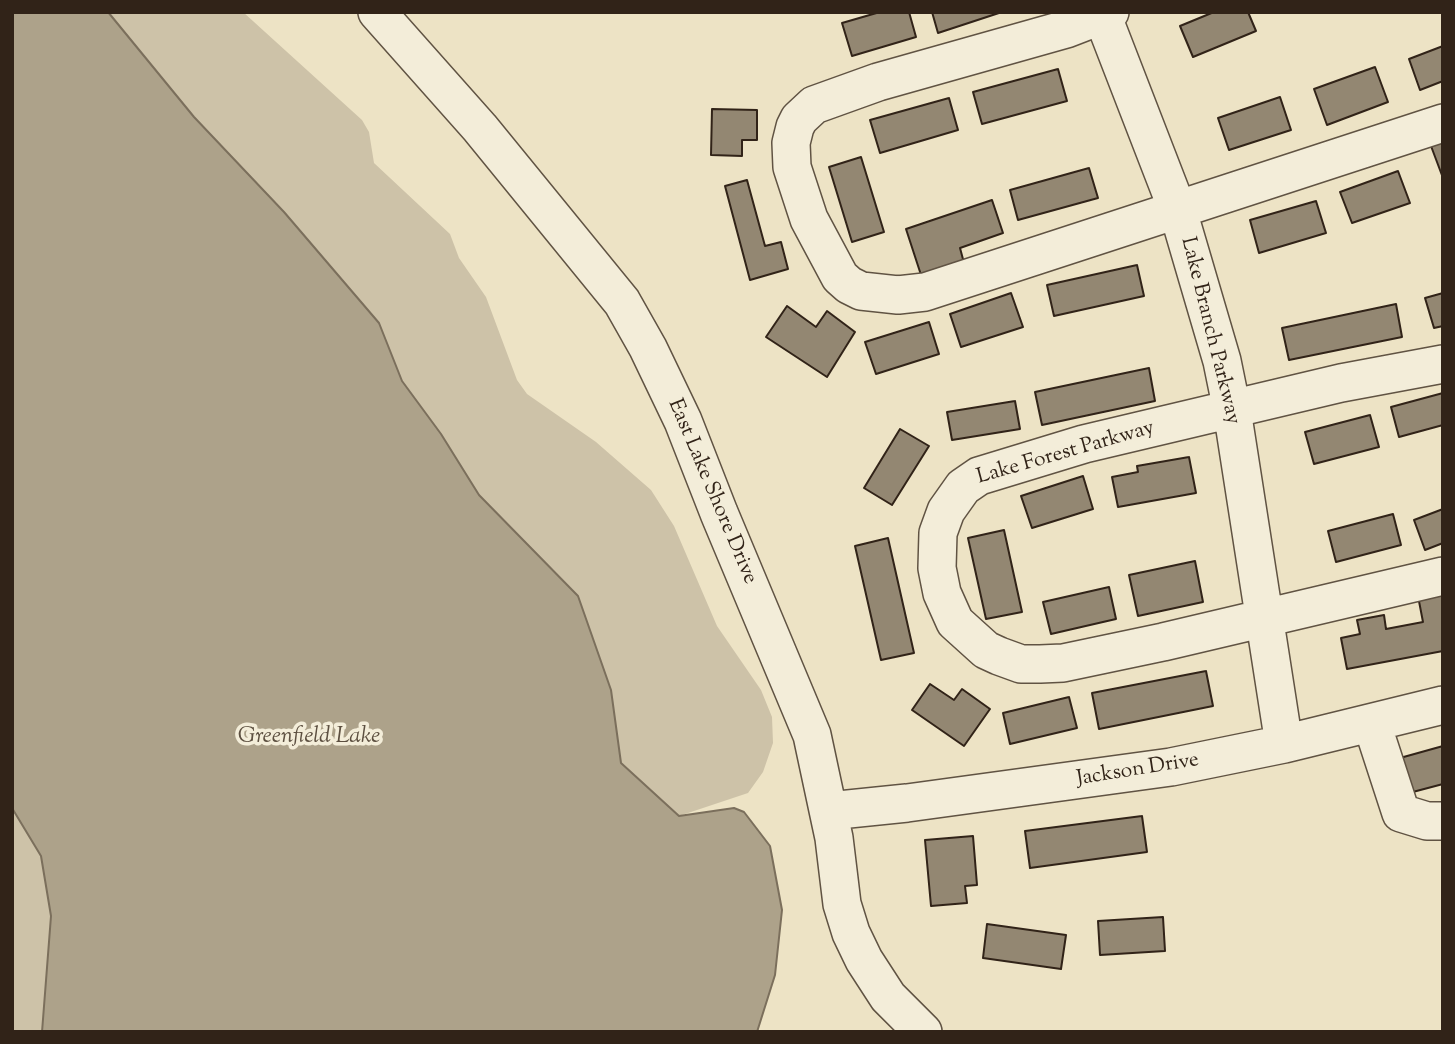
<!DOCTYPE html>
<html>
<head>
<meta charset="utf-8">
<style>
  body { margin:0 }
  #map { position:relative; width:1455px; height:1044px; overflow:hidden; background:#ede3c5; font-family:"Sorts Mill Goudy",serif }
  canvas { display:block }
  .frame { position:absolute; inset:0; border:14px solid #312318; pointer-events:none }
</style>
</head>
<body>
<div id="map">
<canvas width="1455" height="1044"></canvas>
<div class="frame"></div>
</div>
<script>
const g = document.querySelector('canvas').getContext('2d');
g.lineJoin = 'round';
function paint(path, color) {
  g.fillStyle = color;
  g.fill(path, 'evenodd');
}
function poly(rows) {
  const path = new Path2D();
  for (const r of rows) {
    path.moveTo(r[0], r[1]);
    for (let i = 2; i < r.length; i += 2) path.lineTo(r[i], r[i + 1]);
  }
  return path;
}
function stroke(path, color, width, dash) {
  g.strokeStyle = color;
  g.lineWidth = width;
  g.lineCap = dash ? 'butt' : 'round';
  g.setLineDash(dash || []);
  g.stroke(path);
}
function drawText(font, color, halo, rows, align = 'center') {
  g.font = font + ' "Sorts Mill Goudy",serif';
  g.lineWidth = 7;
  g.setLineDash([]);
  g.textBaseline = 'middle';
  g.strokeStyle = halo;
  g.fillStyle = color;
  for (const [text, x, y, turn = 0] of rows) {
    g.save();
    g.translate(x, y);
    g.rotate((+turn || 0) * Math.PI / 180);
    g.textAlign = isNaN(turn) ? turn : align;
    if (halo) g.strokeText(text, 0, 0);
    g.fillText(text, 0, 0);
    g.restore();
  }
}
paint(poly([
  [108,12,243,12,362,120,369,132,374,163,450,234,459,258,486,297,517,380,527,394,596,442,651,490,674,526,717,626,761,690,772,717,773,743,763,772,748,793,679,816,621,763,611,690,578,596,479,495,441,434,402,381,379,323,284,212,194,117],
  [12,808,41,856,51,916,42,1032,12,1032]
]), '#cdc2a8');
const water = poly([
  [12,12,108,12,194,117,284,212,379,323,402,381,441,434,479,495,578,596,611,690,621,763,679,816,734,808,744,812,770,846,782,910,775,975,757,1032,42,1032,51,916,41,856,12,808,12,12]
]);
paint(water, '#ada28a');
stroke(water, '#7b6f5c', 2);
const building = poly([
  [880,12,909,12,916,37,852,56,842,23,880,12],
  [932,12,1002,12,938,33,932,12],
  [1214,12,1248,12,1256,31,1193,57,1180,26,1214,12],
  [1443,46,1443,81,1420,90,1409,59,1443,46],
  [1375,67,1388,102,1327,125,1314,89,1375,67],
  [1058,69,1067,101,982,124,973,92,1058,69],
  [1280,97,1291,130,1229,150,1218,118,1280,97],
  [949,98,958,130,880,153,870,120,949,98],
  [712,109,757,110,757,140,742,140,742,156,711,155,712,109],
  [1443,141,1443,178,1431,146,1443,141],
  [861,157,884,232,852,242,829,167,861,157],
  [1089,168,1098,198,1018,220,1010,190,1089,168],
  [1398,171,1410,203,1352,223,1340,192,1398,171],
  [747,180,765,246,781,242,788,269,750,280,725,186,747,180],
  [992,200,1003,233,960,248,964,263,922,278,906,229,992,200],
  [1316,201,1326,233,1259,253,1250,220,1316,201],
  [1137,265,1144,296,1054,316,1047,285,1137,265],
  [1011,293,1023,327,961,347,950,314,1011,293],
  [1443,293,1443,326,1434,328,1425,298,1443,293],
  [1396,304,1402,337,1289,360,1282,328,1396,304],
  [787,306,816,327,827,311,855,332,827,377,766,337,787,306],
  [929,322,939,354,876,374,865,342,929,322],
  [1149,368,1155,401,1042,425,1035,392,1149,368],
  [1443,393,1443,425,1399,437,1391,407,1443,393],
  [1015,401,1020,429,952,440,947,412,1015,401],
  [1370,415,1379,447,1314,464,1305,432,1370,415],
  [900,429,929,446,892,505,864,488,900,429],
  [1189,457,1196,493,1118,507,1112,477,1138,472,1137,466,1189,457],
  [1083,476,1093,509,1032,528,1021,496,1083,476],
  [1443,509,1443,543,1425,550,1414,520,1443,509],
  [1393,514,1401,545,1336,562,1328,531,1393,514],
  [1004,530,1022,612,986,619,968,538,1004,530],
  [888,538,914,653,881,660,855,546,888,538],
  [1195,561,1203,602,1138,616,1129,575,1195,561],
  [1109,587,1116,619,1051,634,1043,602,1109,587],
  [1443,591,1443,651,1347,669,1341,638,1360,634,1357,620,1384,615,1386,629,1423,622,1418,596,1443,591],
  [1206,671,1213,706,1099,729,1092,693,1206,671],
  [930,684,954,700,962,689,990,709,964,746,912,710,930,684],
  [1069,697,1077,728,1010,744,1003,713,1069,697],
  [1443,746,1443,784,1409,793,1400,758,1443,746],
  [1142,816,1147,852,1030,868,1025,831,1142,816],
  [973,836,977,885,965,886,967,903,931,906,925,840,973,836],
  [1163,917,1165,951,1100,955,1098,921,1163,917],
  [987,924,1066,935,1061,969,983,958,987,924]
]);
paint(building, '#938772');
stroke(building, '#312318', 2);
const minor = poly([
  [377,12,480,128,622,302,648,348,683,421,719,513,812,735,834,838,842,904,851,933,864,960,888,997,923,1032],
  [1101,12,1178,211,1222,361,1232,410,1284,744],
  [1110,12,1066,29,878,82,814,105,799,119,795,127,791,143,792,167,809,219,840,277,849,285,861,291,898,295,925,292,1443,123],
  [1443,364,1341,383,1084,444,979,476,963,487,946,511,938,533,937,568,942,593,955,622,986,650,999,656,1021,664,1040,664,1063,663,1163,642,1443,576],
  [1372,724,1401,813,1427,821,1443,821],
  [829,811,907,803,1171,767,1284,744,1443,705]
]);
stroke(minor, '#605343', 40);
stroke(minor, '#f3edd9', 37);
drawText('21px', '#312318', '#f3edd9', [
  ["Lake Branch Parkway",1209,331,76],
  ["Lake Forest Parkway",1066,454,-16],
  ["East Lake Shore Drive",711,492,67],
  ["Jackson Drive",1138,771,-9]
]);
drawText('italic 23px', '#5c4f40', '#f3edd9', [
  ["Greenfield Lake",309,738]
]);
</script>
</body>
</html>
